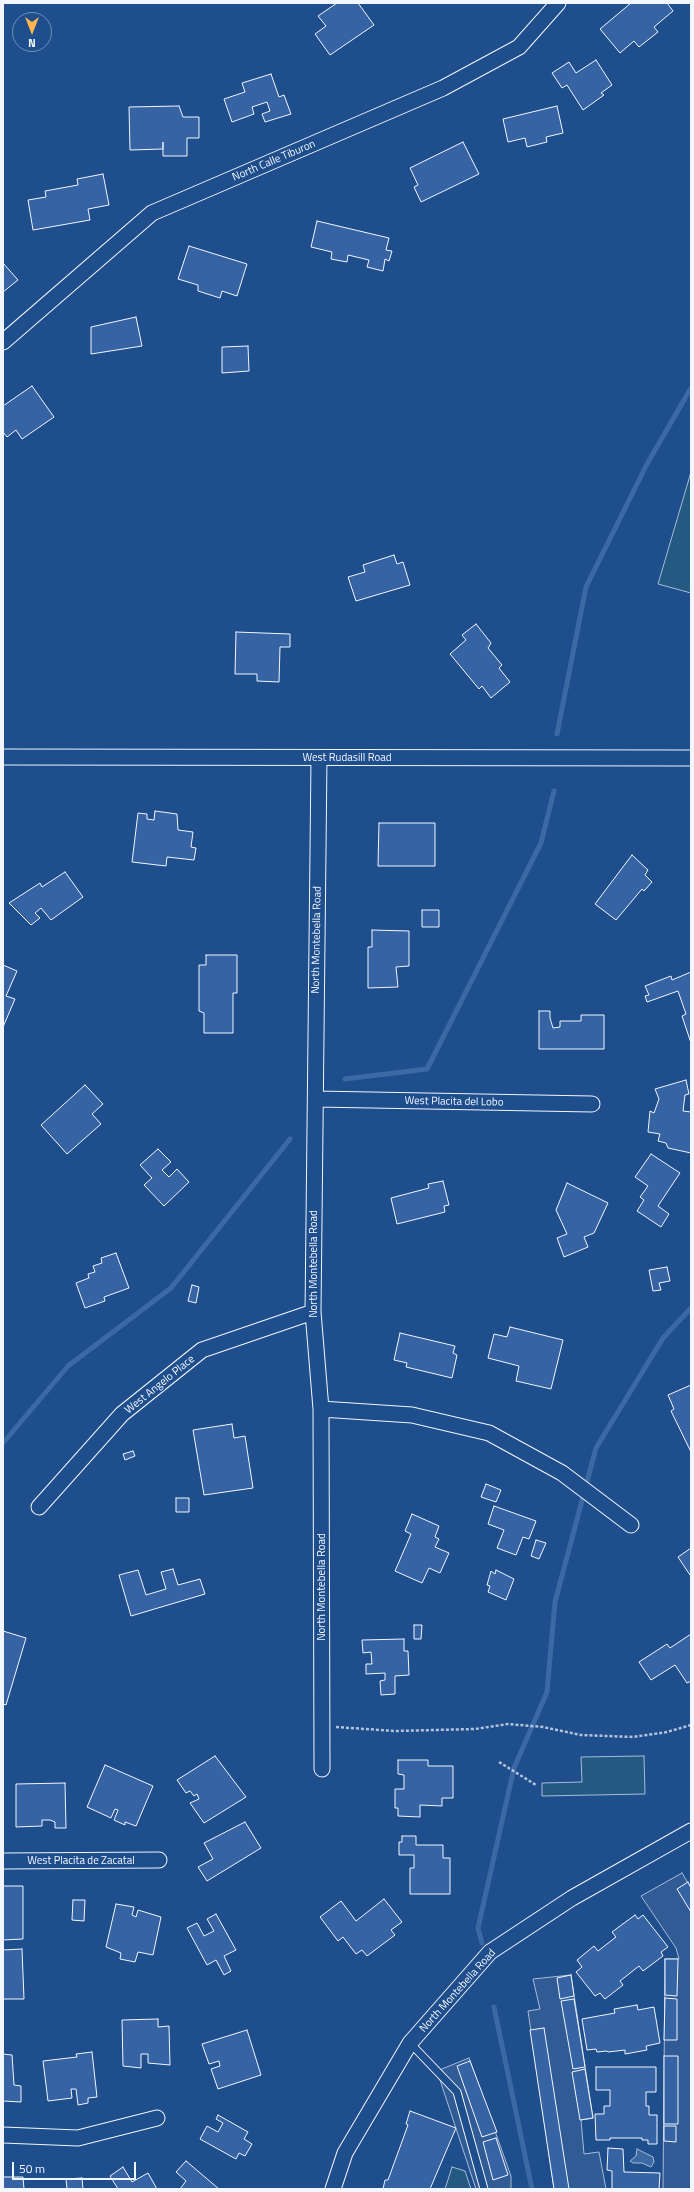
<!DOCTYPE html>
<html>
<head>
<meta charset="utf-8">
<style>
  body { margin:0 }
  #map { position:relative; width:694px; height:2192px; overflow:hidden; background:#1f4e8c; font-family:"Titillium Web",sans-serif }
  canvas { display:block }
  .frame { position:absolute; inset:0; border:4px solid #f2f6ff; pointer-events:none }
  .north { position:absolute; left:12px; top:12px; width:40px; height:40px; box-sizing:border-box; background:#1f4e8c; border:1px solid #7391ba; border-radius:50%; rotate:180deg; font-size:11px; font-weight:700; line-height:16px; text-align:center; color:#f2f6ff }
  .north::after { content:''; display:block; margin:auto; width:14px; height:18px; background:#ffb74d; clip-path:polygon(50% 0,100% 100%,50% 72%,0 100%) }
  .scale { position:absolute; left:12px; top:2162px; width:124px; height:18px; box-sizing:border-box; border:2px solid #f2f6ff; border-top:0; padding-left:5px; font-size:12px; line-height:14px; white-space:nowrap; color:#f2f6ff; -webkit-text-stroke:3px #1f4e8c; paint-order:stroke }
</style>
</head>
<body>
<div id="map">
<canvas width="694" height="2192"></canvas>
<div class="frame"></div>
<div class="north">N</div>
<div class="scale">50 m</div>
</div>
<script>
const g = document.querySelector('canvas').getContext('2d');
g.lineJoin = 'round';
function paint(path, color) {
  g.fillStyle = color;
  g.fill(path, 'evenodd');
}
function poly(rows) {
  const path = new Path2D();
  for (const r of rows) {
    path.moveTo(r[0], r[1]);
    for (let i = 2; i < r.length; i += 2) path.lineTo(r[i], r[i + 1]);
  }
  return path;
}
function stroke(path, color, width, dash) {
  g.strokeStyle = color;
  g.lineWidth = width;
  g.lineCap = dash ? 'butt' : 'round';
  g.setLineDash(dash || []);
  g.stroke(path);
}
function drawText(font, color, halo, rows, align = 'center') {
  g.font = font + ' "Titillium Web",sans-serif';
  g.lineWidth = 3;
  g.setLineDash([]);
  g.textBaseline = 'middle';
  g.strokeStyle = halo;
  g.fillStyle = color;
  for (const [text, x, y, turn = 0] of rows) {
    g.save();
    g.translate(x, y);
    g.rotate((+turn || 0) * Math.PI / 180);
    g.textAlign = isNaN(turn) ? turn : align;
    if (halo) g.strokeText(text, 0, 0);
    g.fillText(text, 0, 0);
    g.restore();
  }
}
const green = poly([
  [691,472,691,593,658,584,691,472],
  [644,1756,645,1794,542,1796,542,1783,582,1782,581,1757,644,1756],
  [452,2167,465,2171,471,2189,445,2189,452,2167]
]);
paint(green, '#245a82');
stroke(green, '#a8bbd7', 1);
const parking = poly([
  [682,1873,691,1888,691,2189,663,2189,665,1959,679,1959,676,1948,641,1896,682,1873],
  [571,1975,593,2118,581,2120,584,2154,599,2152,606,2189,554,2189,528,2011,540,2009,533,1979,571,1975],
  [469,2058,511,2176,511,2189,476,2189,437,2071,469,2058]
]);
paint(parking, '#305b95');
stroke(parking, '#a8bbd7', 1);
const water = poly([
  [637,2149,653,2157,654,2162,651,2167,642,2163,633,2163,630,2161,636,2156,637,2149]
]);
paint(water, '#3b69a3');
stroke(water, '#a8bbd7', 1);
stroke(poly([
  [557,734,586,587,647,464,691,388],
  [345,1079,427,1069,541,843,554,791],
  [3,1443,68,1366,171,1288,290,1139],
  [482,1943,478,1928,514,1768,547,1692,555,1602,596,1448,663,1338,691,1308],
  [494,2007,532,2189]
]), '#3b69a3', 5);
const building = poly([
  [337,3,358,3,374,25,330,55,315,34,326,26,318,16,337,3],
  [631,3,667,3,673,11,654,27,658,32,639,47,634,41,620,53,600,29,631,3],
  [596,60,612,85,601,93,604,95,583,110,567,85,562,88,552,73,569,62,576,73,596,60],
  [271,74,279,97,284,95,291,114,265,122,262,114,270,111,267,102,252,107,254,114,232,122,224,99,245,92,242,83,271,74],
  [179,106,183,117,199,117,199,138,187,138,187,156,163,156,163,142,163,149,130,150,129,107,179,106],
  [557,106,563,133,546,137,547,142,527,147,525,138,508,142,503,119,557,106],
  [463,142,479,174,421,202,414,187,418,185,410,168,463,142],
  [103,174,109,205,88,209,90,220,33,230,28,200,46,197,45,191,78,185,77,179,103,174],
  [317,221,389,238,386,250,392,251,389,261,385,259,383,271,367,267,369,260,348,255,347,262,331,259,332,252,311,247,317,221],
  [189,246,247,264,237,296,222,291,220,298,198,291,198,285,178,279,189,246],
  [3,263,18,280,3,292,3,263],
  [136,317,142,346,91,354,91,327,136,317],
  [248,346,249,371,222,373,222,347,248,346],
  [32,386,54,417,22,439,16,430,7,437,3,432,3,406,32,386],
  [394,555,397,564,403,562,410,585,356,601,348,577,365,572,363,565,394,555],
  [476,624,491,643,488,648,502,665,499,668,510,682,491,698,482,686,479,689,450,654,466,640,462,635,476,624],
  [236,632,290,634,290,647,280,647,279,682,257,681,257,674,235,674,236,632],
  [155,811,177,814,178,830,193,832,191,847,196,848,194,860,167,857,166,866,132,862,138,813,147,814,147,819,154,820,155,811],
  [379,823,435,823,435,866,378,866,379,823],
  [632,855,648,870,645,875,652,882,644,891,642,889,616,920,595,904,632,855],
  [65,872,83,897,51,920,41,908,35,913,40,918,31,925,9,903,40,883,42,887,65,872],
  [422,910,439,910,439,927,422,927,422,910],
  [372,930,409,931,409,966,396,967,398,987,368,988,368,947,372,947,372,930],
  [206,955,237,955,237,993,233,993,233,1033,204,1033,204,1013,199,1011,199,965,206,965,206,955],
  [3,965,17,971,6,996,15,999,3,1027,3,965],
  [691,972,691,1043,682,1016,686,1014,678,991,647,1002,645,996,649,995,645,986,671,976,672,980,691,972],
  [539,1011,550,1011,550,1018,553,1028,560,1027,560,1021,581,1021,581,1015,604,1015,604,1049,539,1049,539,1011],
  [686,1080,689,1094,685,1095,683,1111,691,1112,691,1153,668,1148,666,1143,658,1141,660,1134,648,1132,650,1111,654,1113,659,1099,655,1089,686,1080],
  [85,1085,103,1104,92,1114,101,1124,67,1154,41,1125,85,1085],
  [158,1149,171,1162,162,1170,169,1177,177,1169,189,1182,164,1206,144,1185,152,1178,140,1165,158,1149],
  [651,1154,680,1173,658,1206,669,1214,661,1227,637,1211,644,1200,640,1197,648,1186,635,1177,651,1154],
  [443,1181,449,1205,444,1206,445,1212,397,1224,391,1198,429,1188,428,1184,443,1181],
  [567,1183,608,1203,594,1233,584,1237,588,1247,564,1257,557,1238,567,1234,556,1210,567,1183],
  [116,1253,129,1288,104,1297,105,1301,85,1308,76,1283,89,1278,88,1274,95,1272,93,1266,102,1263,101,1258,116,1253],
  [667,1267,670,1281,659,1283,661,1290,653,1291,649,1270,667,1267],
  [192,1285,199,1287,196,1303,188,1301,192,1285],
  [510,1327,563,1340,551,1389,516,1381,519,1366,488,1358,494,1334,507,1337,510,1327],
  [400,1333,455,1346,453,1353,457,1355,452,1378,406,1367,407,1363,394,1360,400,1333],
  [691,1385,691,1452,671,1411,674,1409,668,1395,691,1385],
  [232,1424,234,1438,245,1436,253,1488,204,1495,193,1430,232,1424],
  [133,1451,135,1456,125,1460,123,1454,133,1451],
  [486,1484,501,1490,496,1502,481,1497,486,1484],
  [176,1498,189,1498,189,1512,176,1512,176,1498],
  [494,1506,536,1521,529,1539,523,1537,516,1555,497,1548,504,1530,488,1524,494,1506],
  [412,1514,439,1526,435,1537,439,1539,435,1547,449,1553,440,1573,429,1568,422,1583,395,1571,411,1534,405,1531,412,1514],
  [536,1540,546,1543,539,1559,531,1556,536,1540],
  [691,1548,691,1575,690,1575,678,1557,691,1548],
  [173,1569,178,1585,200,1579,205,1594,131,1616,119,1575,138,1570,146,1595,166,1589,161,1572,173,1569],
  [496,1570,514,1579,506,1600,488,1592,490,1586,487,1585,491,1571,495,1574,496,1570],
  [414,1625,422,1625,421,1639,414,1639,414,1625],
  [3,1631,26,1638,6,1705,3,1704,3,1631],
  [691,1634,691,1681,687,1683,675,1665,651,1680,639,1662,667,1644,670,1648,691,1634],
  [404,1639,404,1651,408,1651,409,1675,395,1676,395,1694,381,1695,380,1681,385,1680,385,1673,366,1674,366,1664,372,1664,371,1652,363,1653,362,1640,404,1639],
  [215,1756,246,1797,204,1823,190,1803,199,1799,197,1794,194,1796,190,1791,186,1793,177,1780,215,1756],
  [398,1760,428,1760,428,1766,453,1766,453,1798,442,1798,442,1806,420,1805,420,1817,398,1816,398,1808,395,1808,395,1789,404,1789,404,1775,398,1774,398,1760],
  [105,1765,153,1786,136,1826,125,1822,125,1825,114,1820,118,1810,115,1809,111,1818,87,1807,105,1765],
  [65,1783,66,1828,55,1828,55,1822,50,1820,42,1820,42,1826,16,1827,16,1784,65,1783],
  [245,1822,261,1848,207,1881,198,1867,213,1859,204,1843,245,1822],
  [402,1836,416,1836,416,1845,443,1845,443,1858,450,1858,450,1894,410,1894,410,1868,414,1868,414,1855,399,1855,399,1842,402,1842,402,1836],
  [688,1882,691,1888,691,1912,677,1889,688,1882],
  [3,1886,23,1886,23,1939,3,1940,3,1886],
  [384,1899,402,1922,391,1930,395,1935,367,1956,362,1950,356,1954,343,1937,338,1941,320,1917,341,1901,356,1921,384,1899],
  [73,1900,85,1900,84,1921,72,1920,73,1900],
  [116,1904,134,1907,132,1915,136,1917,138,1910,161,1917,153,1955,138,1952,135,1962,120,1959,121,1953,106,1947,116,1904],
  [216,1914,236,1950,224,1956,231,1971,224,1975,216,1960,207,1965,187,1928,197,1923,204,1936,214,1931,207,1919,216,1914],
  [635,1915,638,1919,643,1915,668,1947,661,1952,663,1956,643,1971,639,1966,620,1981,623,1985,605,1999,600,1993,595,1996,576,1972,582,1967,577,1960,594,1946,598,1951,616,1937,612,1932,635,1915],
  [22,1949,24,1999,3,1999,3,1950,22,1949],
  [665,1959,678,1959,677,1996,665,1995,665,1959],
  [571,1975,574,1996,560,1999,557,1978,571,1975],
  [665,1998,677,1999,677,2040,664,2040,665,1998],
  [574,1999,585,2067,573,2069,561,2001,574,1999],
  [637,2005,638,2010,654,2007,660,2043,646,2046,647,2050,625,2054,625,2050,608,2052,607,2051,597,2052,596,2049,587,2050,582,2019,615,2013,614,2009,637,2005],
  [158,2019,158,2027,169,2026,170,2065,148,2063,148,2054,141,2054,141,2068,123,2066,122,2020,158,2019],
  [544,2028,569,2189,554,2189,530,2030,544,2028],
  [247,2030,261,2075,218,2089,211,2069,220,2066,219,2061,209,2064,202,2044,247,2030],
  [92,2052,97,2097,88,2098,88,2103,78,2105,76,2089,71,2089,72,2098,48,2101,43,2061,77,2057,76,2054,92,2052],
  [3,2054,12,2055,14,2085,21,2086,21,2102,3,2101,3,2054],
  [664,2056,678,2056,678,2124,664,2124,664,2056],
  [470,2061,497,2132,482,2137,457,2066,470,2061],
  [596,2067,656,2067,656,2092,646,2092,646,2106,649,2106,649,2115,657,2115,657,2144,648,2144,648,2140,642,2140,642,2138,610,2138,610,2140,596,2140,595,2114,604,2114,604,2106,610,2106,610,2090,596,2090,596,2067],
  [585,2069,593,2118,580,2120,572,2072,585,2069],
  [410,2111,456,2128,430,2189,383,2189,385,2180,388,2180,408,2125,406,2124,410,2111],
  [218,2115,248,2132,244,2139,252,2144,245,2156,239,2153,236,2159,200,2139,207,2126,218,2132,223,2123,216,2119,218,2115],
  [664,2126,676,2126,676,2142,664,2141,664,2126],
  [496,2138,508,2175,493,2180,483,2142,496,2138],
  [608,2148,623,2149,624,2172,660,2173,659,2189,612,2189,612,2171,607,2170,608,2148],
  [186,2161,219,2189,180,2189,186,2181,176,2172,186,2161],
  [123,2167,132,2182,148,2173,157,2189,118,2189,110,2176,123,2167],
  [3,2177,23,2177,24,2189,3,2189,3,2177],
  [82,2178,83,2189,67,2189,66,2179,82,2178]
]);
paint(building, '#3563a3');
stroke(building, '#f2f6ff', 1);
const service = poly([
  [410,2043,457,2092,484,2189]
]);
const minor = poly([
  [3,342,152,213,443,88,519,47,558,3],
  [3,757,691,758],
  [319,758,313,1312,321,1409,322,1769],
  [316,1099,592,1104],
  [321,1409,412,1415,489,1433,562,1473,631,1525],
  [39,1507,122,1414,202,1350,313,1312],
  [3,1861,159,1860],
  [3,2135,78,2138,157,2118],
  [333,2189,345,2153,410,2043,490,1952,572,1898,691,1831]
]);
stroke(service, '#f2f6ff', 9);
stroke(minor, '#f2f6ff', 17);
stroke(poly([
  [336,1727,395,1731,475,1729,508,1724,543,1727,581,1735,633,1737,667,1732,691,1725],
  [499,1762,536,1785]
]), '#b3c4dc', 2.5, [3, 2]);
stroke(service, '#1f4e8c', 7);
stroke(minor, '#1f4e8c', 15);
drawText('11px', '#f2f6ff', '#1f4e8c', [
  ["North Calle Tiburon",274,161,-23],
  ["West Rudasill Road",347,758],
  ["North Montebella Road",317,940,-89],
  ["West Placita del Lobo",454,1102,1],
  ["North Montebella Road",314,1264,-90],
  ["West Angelo Place",160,1385,-39],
  ["North Montebella Road",322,1587,-90],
  ["West Placita de Zacatal",81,1861],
  ["North Montebella Road",458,1991,-48]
]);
</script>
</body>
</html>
